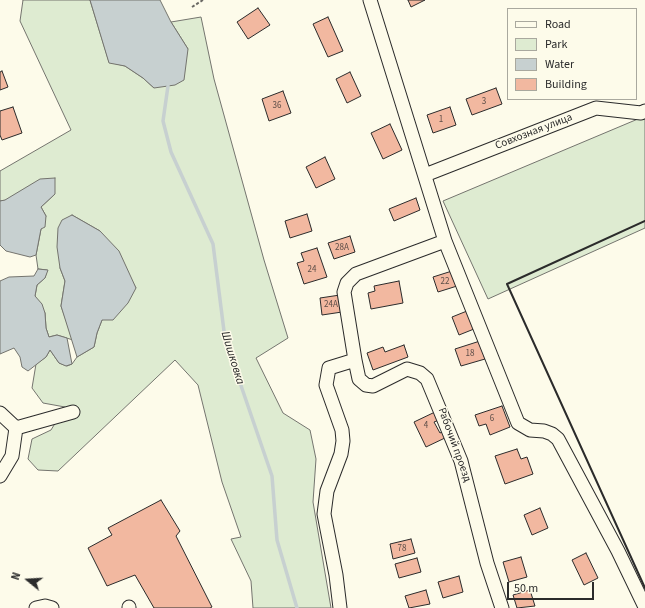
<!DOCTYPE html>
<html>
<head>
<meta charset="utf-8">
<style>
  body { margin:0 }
  #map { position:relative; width:645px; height:608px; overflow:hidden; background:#fdfbea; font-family:"Source Sans 3",sans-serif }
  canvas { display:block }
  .legend { position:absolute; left:507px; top:8px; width:130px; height:92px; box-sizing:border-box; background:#fdfbea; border:1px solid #a9a89e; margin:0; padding:5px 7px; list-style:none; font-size:12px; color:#2b2b2b }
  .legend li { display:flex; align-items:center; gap:8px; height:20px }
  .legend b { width:20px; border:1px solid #a9a89e }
  .north { position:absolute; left:8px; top:560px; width:40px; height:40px; -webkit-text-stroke:3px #fdfbea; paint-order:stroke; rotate:288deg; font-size:11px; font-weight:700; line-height:16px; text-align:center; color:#2b2b2b }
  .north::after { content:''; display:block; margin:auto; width:14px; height:18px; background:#2b2b2b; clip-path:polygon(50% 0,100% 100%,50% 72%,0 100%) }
  .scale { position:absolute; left:507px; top:582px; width:87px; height:18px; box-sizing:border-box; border:2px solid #2b2b2b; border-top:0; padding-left:5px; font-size:12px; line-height:14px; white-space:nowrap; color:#2b2b2b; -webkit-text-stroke:3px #fdfbea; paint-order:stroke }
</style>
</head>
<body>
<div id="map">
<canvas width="645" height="608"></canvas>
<ul class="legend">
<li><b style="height:5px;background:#fdfbea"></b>Road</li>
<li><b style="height:11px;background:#deebd1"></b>Park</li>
<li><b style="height:11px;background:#c7d0d0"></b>Water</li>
<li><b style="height:11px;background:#f2b8a0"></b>Building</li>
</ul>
<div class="north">N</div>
<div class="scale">50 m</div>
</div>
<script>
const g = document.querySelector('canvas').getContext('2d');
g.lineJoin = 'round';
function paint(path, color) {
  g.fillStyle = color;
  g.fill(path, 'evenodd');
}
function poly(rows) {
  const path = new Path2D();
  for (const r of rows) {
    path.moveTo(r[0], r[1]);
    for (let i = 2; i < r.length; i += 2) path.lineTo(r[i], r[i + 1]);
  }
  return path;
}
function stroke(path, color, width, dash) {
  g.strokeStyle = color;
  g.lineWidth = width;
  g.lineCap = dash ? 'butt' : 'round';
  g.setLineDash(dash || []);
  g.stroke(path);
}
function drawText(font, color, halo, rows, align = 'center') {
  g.font = font + ' "Source Sans 3",sans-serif';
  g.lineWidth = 3;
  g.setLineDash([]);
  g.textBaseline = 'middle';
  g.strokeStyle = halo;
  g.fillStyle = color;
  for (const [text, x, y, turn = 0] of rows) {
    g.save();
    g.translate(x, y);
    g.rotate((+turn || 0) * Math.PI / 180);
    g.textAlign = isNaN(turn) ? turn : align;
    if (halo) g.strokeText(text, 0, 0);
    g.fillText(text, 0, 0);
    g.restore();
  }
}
const green = poly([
  [23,0,90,0,109,62,125,66,143,78,154,88,188,49,171,22,201,17,214,79,264,260,288,338,256,358,283,413,310,430,316,459,313,502,331,608,253,608,251,581,231,539,241,537,222,482,198,385,175,360,58,471,38,470,28,459,32,439,51,430,65,407,43,403,32,388,36,364,46,357,50,350,59,363,67,366,72,364,77,357,94,347,97,333,102,320,136,288,127,272,100,231,72,215,60,268,65,281,61,306,73,340,57,335,49,337,46,328,45,313,35,296,37,285,45,278,47,270,38,269,36,255,41,229,46,216,41,207,55,194,0,201,0,171,71,130,20,21,23,0],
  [645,116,645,228,488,299,443,201,645,116]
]);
paint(green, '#deebd1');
stroke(green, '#74746e', 1);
const water = poly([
  [90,0,160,0,171,22,188,49,184,80,175,85,154,88,143,78,125,66,109,63,90,0],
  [55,178,55,194,41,207,46,216,45,227,41,229,36,255,30,257,6,251,0,245,0,201,5,200,40,179,55,178],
  [72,215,100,231,119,251,136,288,128,303,113,320,102,320,97,333,94,347,77,357,61,306,65,281,60,268,57,247,58,228,62,220,72,215],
  [38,269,48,270,45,278,37,285,35,296,42,304,45,313,46,328,49,337,57,335,67,338,72,364,66,366,59,363,50,350,46,357,28,371,22,367,20,357,14,348,0,354,0,281,9,277,34,276,38,269]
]);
paint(water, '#c7d0d0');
stroke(water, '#74746e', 1);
stroke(poly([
  [168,86,163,121,171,152,213,244,225,339,272,476,277,540,297,608]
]), '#c7d0d0', 3.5);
const building = poly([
  [408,0,425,0,411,7,408,0],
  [258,8,270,25,248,39,237,22,258,8],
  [328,17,343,51,328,57,313,24,328,17],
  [2,71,8,87,0,90,0,72,2,71],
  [350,72,361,96,347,103,336,79,350,72],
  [496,88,502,104,472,115,466,99,496,88],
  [283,91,291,113,269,121,262,99,283,91],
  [13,107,22,133,2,140,0,135,0,111,13,107],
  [450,107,456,125,433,133,427,115,450,107],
  [390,124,402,150,383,159,371,133,390,124],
  [325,157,335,179,316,188,306,167,325,157],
  [416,198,420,210,394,221,389,209,416,198],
  [307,214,312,231,290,238,285,221,307,214],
  [350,236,355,252,334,259,328,243,350,236],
  [317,248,327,277,304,284,297,263,304,261,301,253,317,248],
  [452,271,457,286,438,292,433,277,452,271],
  [399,281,403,303,371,309,368,293,375,291,374,286,399,281],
  [340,295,342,312,322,315,320,298,340,295],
  [467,311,474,329,459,335,452,317,467,311],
  [480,341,485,359,461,366,455,349,480,341],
  [404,345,408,357,373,370,367,353,383,347,385,352,404,345],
  [502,406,510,427,490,435,486,424,479,426,475,415,502,406],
  [435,412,439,420,434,422,440,433,444,431,447,437,426,447,414,422,435,412],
  [517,449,521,459,527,457,533,474,505,484,495,456,517,449],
  [161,500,180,531,176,536,212,607,210,608,154,608,135,575,107,586,88,548,112,535,108,528,161,500],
  [540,508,548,528,532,535,524,515,540,508],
  [411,539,415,553,393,559,390,544,411,539],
  [586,553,598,578,584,585,572,560,586,553],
  [521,557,527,577,509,582,503,562,521,557],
  [417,558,421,572,399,578,395,564,417,558],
  [459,576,463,592,443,598,438,582,459,576],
  [426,590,430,604,409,608,405,596,426,590],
  [530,590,535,606,517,608,513,595,530,590]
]);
paint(building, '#f2b8a0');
stroke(building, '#2b2b2b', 1);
const minor = poly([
  [425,175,596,108,641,113,645,111],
  [445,241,518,423,530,430,544,431,552,434,558,439,618,551,645,607],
  [355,360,359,379,366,385,373,386,407,369,420,373,427,379,461,461,487,563,502,608],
  [0,413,16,428,73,412],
  [0,476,12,456,16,428],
  [129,607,129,608],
  [36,608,45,606,52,608],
  [340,608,336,575,324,514,327,491,341,454,343,441,342,430,326,385,329,368,355,360,344,292,347,283,356,274,445,241,370,0]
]);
stroke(minor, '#2b2b2b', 15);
stroke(poly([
  [192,7,203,0]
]), '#6a6964', 2, [3, 2]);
stroke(minor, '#fdfbea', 13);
stroke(poly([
  [645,221,507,284,645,588]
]), '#2b2b2b', 2);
drawText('9px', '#5d4e48', null, [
  ["3",484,102],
  ["36",277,106],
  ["1",441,120],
  ["28А",342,248],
  ["24",312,270],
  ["22",445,282],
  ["24А",331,305],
  ["18",470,354],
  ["6",492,419],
  ["4",426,426],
  ["78",402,549]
]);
drawText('11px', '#2b2b2b', '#fdfbea', [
  ["Совхозная улица",534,132,-21],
  ["Рабочий проезд",454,445,70]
]);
drawText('italic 12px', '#2b2b2b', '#fdfbea', [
  ["Шишковка",232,358,73]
]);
</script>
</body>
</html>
